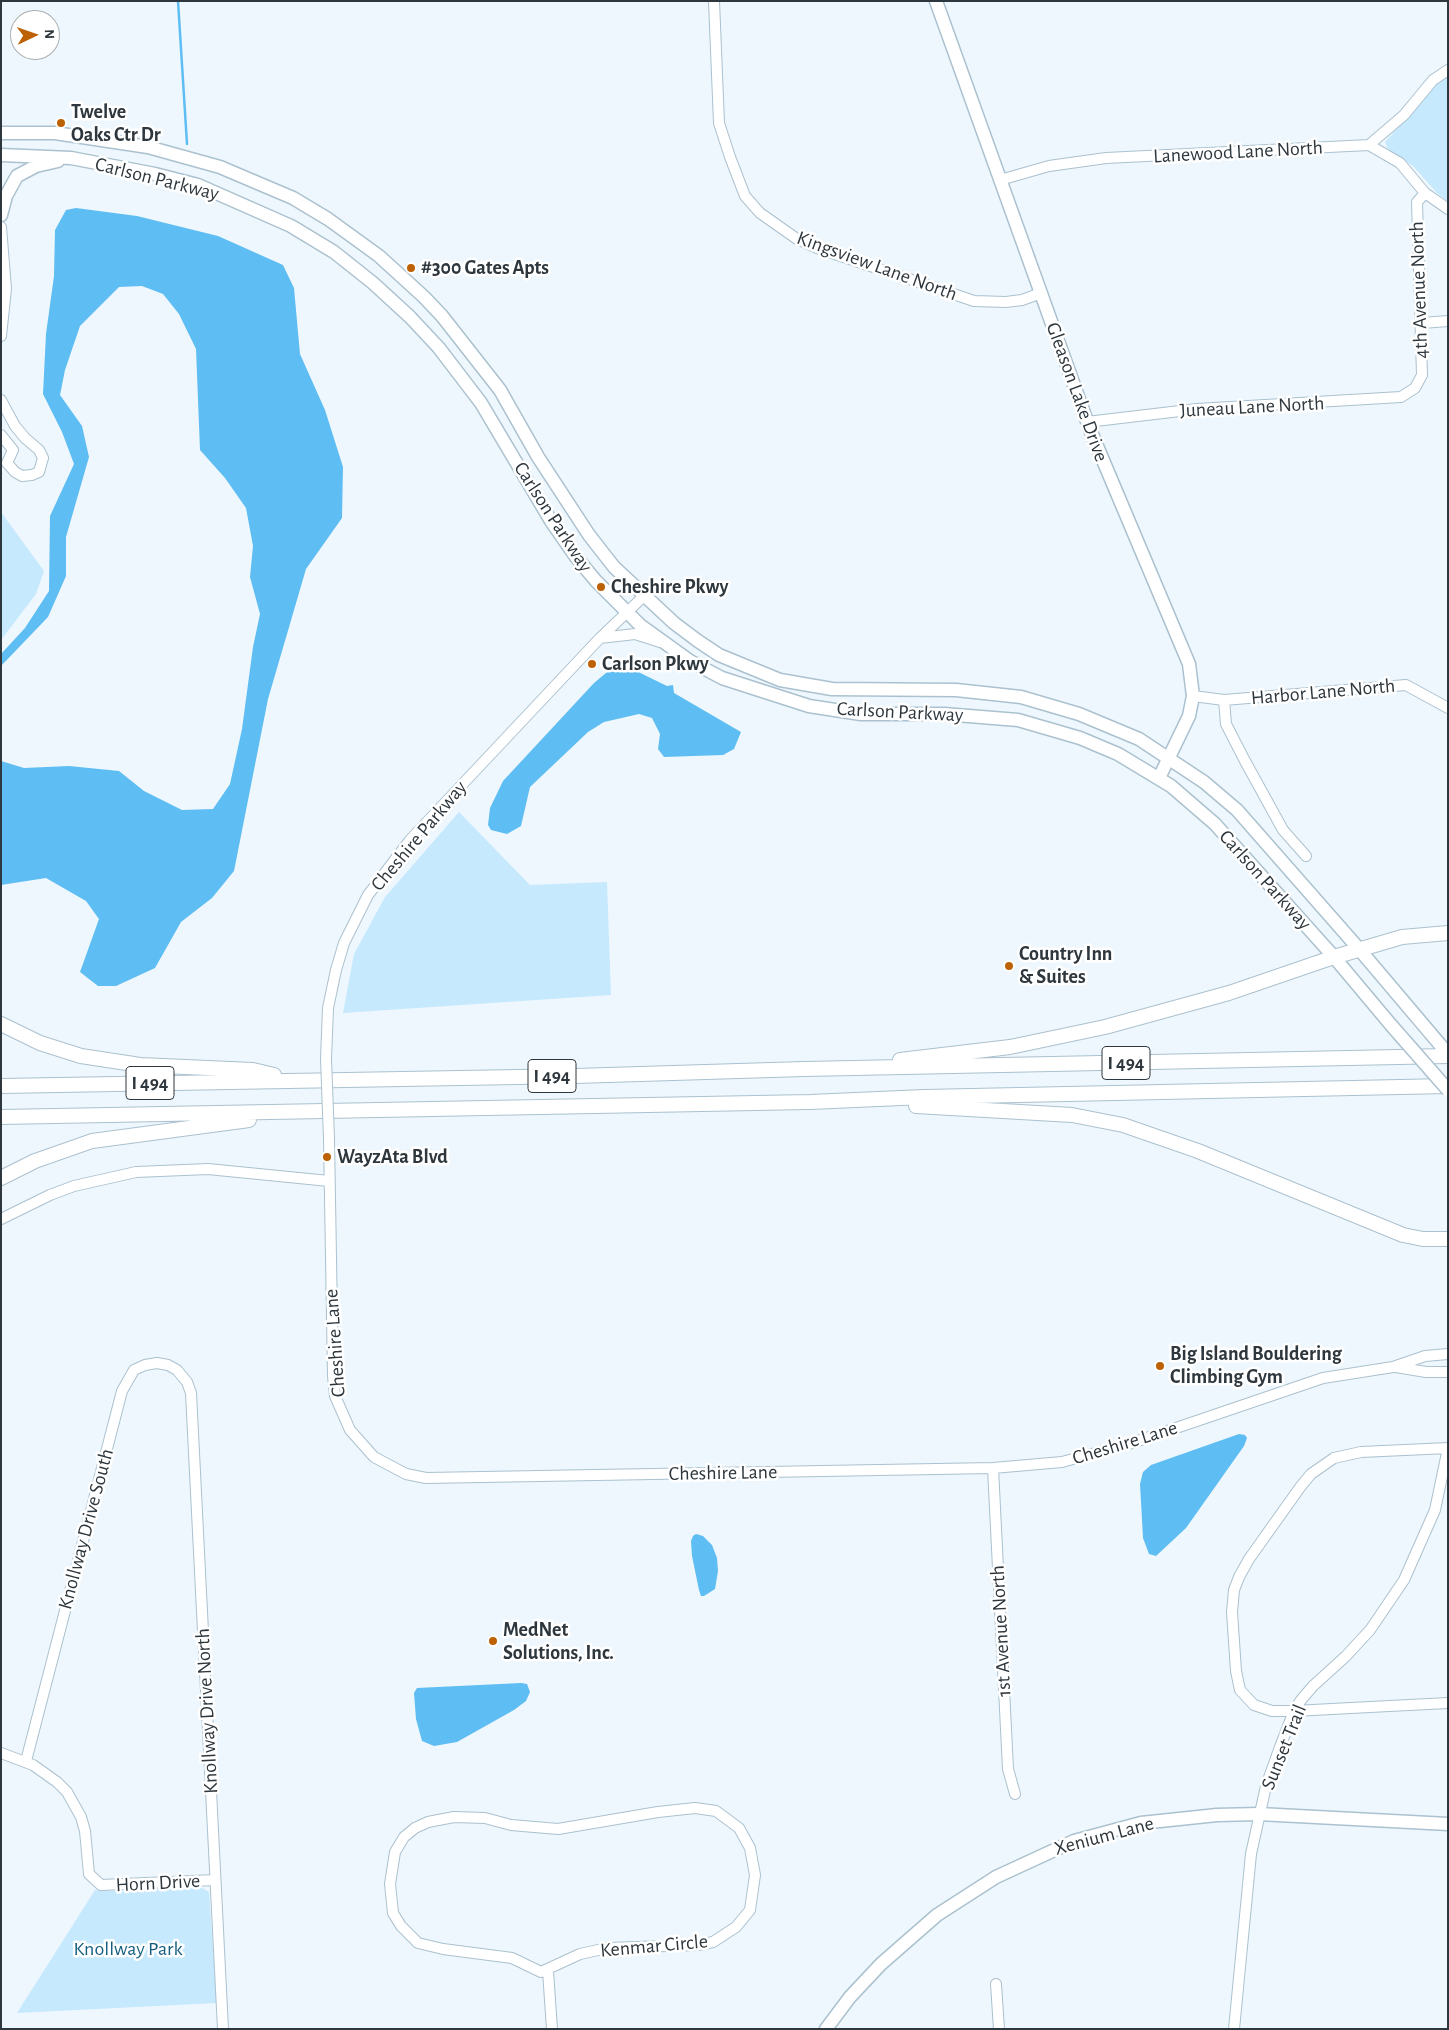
<!DOCTYPE html>
<html>
<head>
<meta charset="utf-8">
<style>
  body { margin:0 }
  #map { position:relative; width:1449px; height:2030px; overflow:hidden; background:#eef7fd; font-family:"Alegreya Sans",sans-serif }
  canvas { display:block }
  .frame { position:absolute; inset:0; border:2px solid #2e373d; pointer-events:none }
  .north { position:absolute; left:10px; top:10px; width:50px; height:50px; box-sizing:border-box; background:#fff; border:1px solid #abafb1; border-radius:50%; rotate:87deg; font-size:14px; font-weight:700; line-height:20px; text-align:center; color:#2e373d }
  .north::after { content:''; display:block; margin:auto; width:18px; height:22px; background:#bc6104; clip-path:polygon(50% 0,100% 100%,50% 72%,0 100%) }
</style>
</head>
<body>
<div id="map">
<canvas width="1449" height="2030"></canvas>
<div class="frame"></div>
<div class="north">N</div>
</div>
<script>
const g = document.querySelector('canvas').getContext('2d');
g.lineJoin = 'round';
function paint(path, color) {
  g.fillStyle = color;
  g.fill(path, 'evenodd');
}
function poly(rows) {
  const path = new Path2D();
  for (const r of rows) {
    path.moveTo(r[0], r[1]);
    for (let i = 2; i < r.length; i += 2) path.lineTo(r[i], r[i + 1]);
  }
  return path;
}
function stroke(path, color, width, dash) {
  g.strokeStyle = color;
  g.lineWidth = width;
  g.lineCap = dash ? 'butt' : 'round';
  g.setLineDash(dash || []);
  g.stroke(path);
}
function drawText(font, color, halo, rows, align = 'center') {
  g.font = font + ' "Alegreya Sans",sans-serif';
  g.lineWidth = 5;
  g.setLineDash([]);
  g.textBaseline = 'middle';
  g.strokeStyle = halo;
  g.fillStyle = color;
  for (const [text, x, y, turn = 0] of rows) {
    g.save();
    g.translate(x, y);
    g.rotate((+turn || 0) * Math.PI / 180);
    g.textAlign = isNaN(turn) ? turn : align;
    if (halo) g.strokeText(text, 0, 0);
    g.fillText(text, 0, 0);
    g.restore();
  }
}
paint(poly([
  [1448,76,1448,202,1437,193,1413,166,1388,149,1385,142,1439,82],
  [1,512,44,571,36,594,1,640],
  [459,812,530,885,607,882,611,995,343,1013,354,954,385,897],
  [202,1888,209,1892,217,2003,17,2013,95,1890,109,1891]
]), '#c6e9fe');
paint(poly([
  [76,208,137,216,218,236,283,265,294,288,300,354,325,410,343,467,342,518,306,569,268,699,234,871,212,898,181,922,155,968,116,986,98,986,80,972,99,919,86,901,46,878,1,885,1,761,24,768,69,766,119,771,144,791,182,810,213,809,230,784,242,729,253,647,260,614,250,577,253,546,246,508,225,478,200,450,196,349,179,314,163,294,142,286,119,287,80,326,65,370,60,395,82,426,89,457,66,537,66,576,48,617,1,666,1,654,25,628,49,591,50,516,74,464,62,432,43,394,46,334,54,276,55,230,66,210],
  [617,667,630,668,667,686,673,685,674,693,741,732,734,749,723,755,664,757,658,749,660,734,652,718,639,714,604,722,588,732,530,787,521,826,507,834,491,830,488,825,490,808,503,781,594,683,606,673],
  [1239,1434,1245,1435,1247,1438,1244,1446,1186,1528,1156,1556,1149,1554,1143,1538,1140,1484,1143,1472,1151,1465],
  [696,1534,703,1536,712,1545,717,1558,718,1571,715,1589,704,1596,701,1596,699,1590,692,1556,691,1541,693,1536],
  [521,1683,527,1684,530,1692,526,1701,514,1710,457,1742,434,1746,422,1741,416,1719,414,1693,417,1688]
]), '#5ebdf2');
stroke(poly([
  [178,1,187,144]
]), '#5ebdf2', 2.5);
const minor = poly([
  [714,1,719,123,730,157,745,196,760,213,797,239,817,248,974,301,1006,302,1022,300,1041,293],
  [1369,145,1400,163,1425,193,1448,209],
  [1000,180,1049,166,1106,158,1369,145,1404,115,1433,80,1448,70],
  [1,227,6,289,1,336],
  [1422,323,1448,321],
  [1,400,15,426,25,438,39,450,43,458,39,472,32,475,22,476,15,472,7,463,13,450,1,435],
  [1087,422,1197,409,1401,397,1415,388,1422,375,1417,202,1425,193],
  [600,638,635,634,660,642],
  [1193,696,1224,700,1406,685,1448,708],
  [1224,700,1226,724,1245,761,1283,830,1306,856],
  [326,1059,328,1008,336,970,344,943,368,895,410,840,600,638,644,596],
  [329,1139,333,1376,335,1396,350,1430,374,1457,406,1474,426,1478,993,1468,1062,1462,1129,1444,1323,1378,1393,1367,1425,1356,1448,1354],
  [1,1219,50,1195,74,1186,136,1172,208,1169,329,1181],
  [1396,1367,1426,1372,1448,1372],
  [993,1468,1008,1769,1015,1794],
  [1,1753,33,1765,57,1782,67,1792,81,1817,85,1831,89,1874,101,1885,215,1880],
  [26,1761,122,1391,134,1370,145,1365,157,1363,168,1365,177,1370,187,1382,191,1393,223,2029],
  [695,1808,716,1811,739,1828,750,1848,755,1875,750,1910,736,1927,713,1942,698,1945,607,1948,580,1954,541,1972,512,1958,443,1949,418,1943,401,1926,393,1913,390,1884,395,1852,404,1837,415,1828,428,1822,454,1817,485,1818,511,1825,558,1829,658,1812,695,1808],
  [548,1971,552,2029],
  [996,1984,999,2029],
  [1234,2029,1251,1854,1266,1786,1280,1747,1294,1711,1301,1700,1313,1686,1346,1656,1370,1630,1404,1580,1435,1510,1448,1448,1361,1452,1334,1458,1311,1474,1301,1486,1249,1559,1239,1577,1234,1590,1232,1612,1236,1671,1240,1690,1254,1705,1272,1711,1294,1711,1370,1707,1448,1703]
]);
const major = poly([
  [936,1,1089,427,1189,664,1193,696,1189,716,1159,778],
  [1,133,55,133,148,147,220,167,293,198,328,219,379,256,424,297,442,316,500,390,538,457,589,535,614,567,674,623,698,641,719,655,780,680,832,689,956,690,1021,697,1079,714,1139,739,1204,782,1237,810,1359,949,1448,1054],
  [1,155,71,158,155,174,198,185,291,226,334,252,373,283,410,317,439,348,481,403,551,521,576,557,596,581,640,625,690,661,722,678,809,706,861,714,944,714,1018,720,1080,738,1118,754,1171,786,1215,824,1334,957,1391,1025],
  [1,215,6,196,17,176,36,166,58,161],
  [826,2029,850,1997,881,1964,937,1915,996,1877,1074,1841,1141,1823,1217,1815,1259,1814,1448,1824]
]);
const highway = poly([
  [1,1024,40,1043,81,1056,140,1065,253,1070,274,1075],
  [900,1060,1010,1047,1105,1027,1229,993,1334,957,1402,937,1448,933],
  [1,1086,575,1076,804,1069,1448,1056],
  [916,1106,1072,1115,1123,1125,1198,1151,1403,1235,1423,1239,1448,1239],
  [1,1117,810,1102,924,1097,1448,1086],
  [1,1178,35,1161,92,1141,249,1120]
]);
stroke(minor, '#abc1cf', 12);
stroke(major, '#abc1cf', 15);
stroke(highway, '#abc1cf', 16);
stroke(minor, '#fff', 10);
stroke(major, '#fff', 12);
stroke(highway, '#fff', 14);
const minorBridge = poly([
  [326,1059,329,1139]
]);
const majorBridge = poly([
  [1391,1025,1448,1090]
]);
stroke(minorBridge, '#abc1cf', 12, []);
stroke(majorBridge, '#abc1cf', 15, []);
stroke(minorBridge, '#fff', 10);
stroke(majorBridge, '#fff', 12);
for (const [x, y, r, color] of [
  [61,123,5,"#bc6104"],
  [411,268,5,"#bc6104"],
  [601,587,5,"#bc6104"],
  [592,664,5,"#bc6104"],
  [1009,966,5,"#bc6104"],
  [327,1157,5,"#bc6104"],
  [1160,1366,5,"#bc6104"],
  [493,1641,5,"#bc6104"]
]) {
  const dot = new Path2D();
  dot.arc(x, y, r, 0, 2 * Math.PI);
  g.fillStyle = color;
  g.fill(dot);
  stroke(dot, '#fff', 2);
}
for (const [x, y, w] of [
  [1126,1063,48],
  [552,1076,48],
  [150,1083,48]
]) {
  const box = new Path2D();
  box.roundRect(x - w / 2, y - 16.5, w, 33, 4);
  g.fillStyle = '#fff';
  g.fill(box);
  stroke(box, '#2e373d', 1);
}
drawText('bold 19px', '#2e373d', null, [
  ["I 494",1126,1063],
  ["I 494",552,1076],
  ["I 494",150,1083]
]);
drawText('bold 20px', '#2e373d', '#fff', [
  ["Twelve",71,112],
  ["Oaks Ctr Dr",71,135],
  ["#300 Gates Apts",421,268],
  ["Cheshire Pkwy",611,587],
  ["Carlson Pkwy",602,664],
  ["Country Inn",1019,954],
  ["& Suites",1019,977],
  ["WayzAta Blvd",337,1157],
  ["Big Island Bouldering",1170,1354],
  ["Climbing Gym",1170,1377],
  ["MedNet",503,1630],
  ["Solutions, Inc.",503,1653]
], 'left');
drawText('20px', '#2e373d', '#fff', [
  ["Lanewood Lane North",1238,152,-3],
  ["Carlson Parkway",157,179,14],
  ["Kingsview Lane North",877,266,20],
  ["4th Avenue North",1419,290,-92],
  ["Gleason Lake Drive",1077,392,70],
  ["Juneau Lane North",1252,407,-3],
  ["Carlson Parkway",553,517,57],
  ["Harbor Lane North",1323,692,-5],
  ["Carlson Parkway",900,712,3],
  ["Cheshire Parkway",419,836,-50],
  ["Carlson Parkway",1265,880,48],
  ["Cheshire Lane",335,1343,-94],
  ["Cheshire Lane",1125,1443,-17],
  ["Cheshire Lane",723,1473,-1],
  ["Knollway Drive South",86,1529,-75],
  ["1st Avenue North",1001,1631,-93],
  ["Knollway Drive North",207,1711,-93],
  ["Sunset Trail",1284,1747,-68],
  ["Xenium Lane",1104,1836,-15],
  ["Horn Drive",158,1883,-3],
  ["Kenmar Circle",654,1946,-5]
]);
drawText('20px', '#155e81', '#fff', [
  ["Knollway Park",128,1949]
]);
</script>
</body>
</html>
